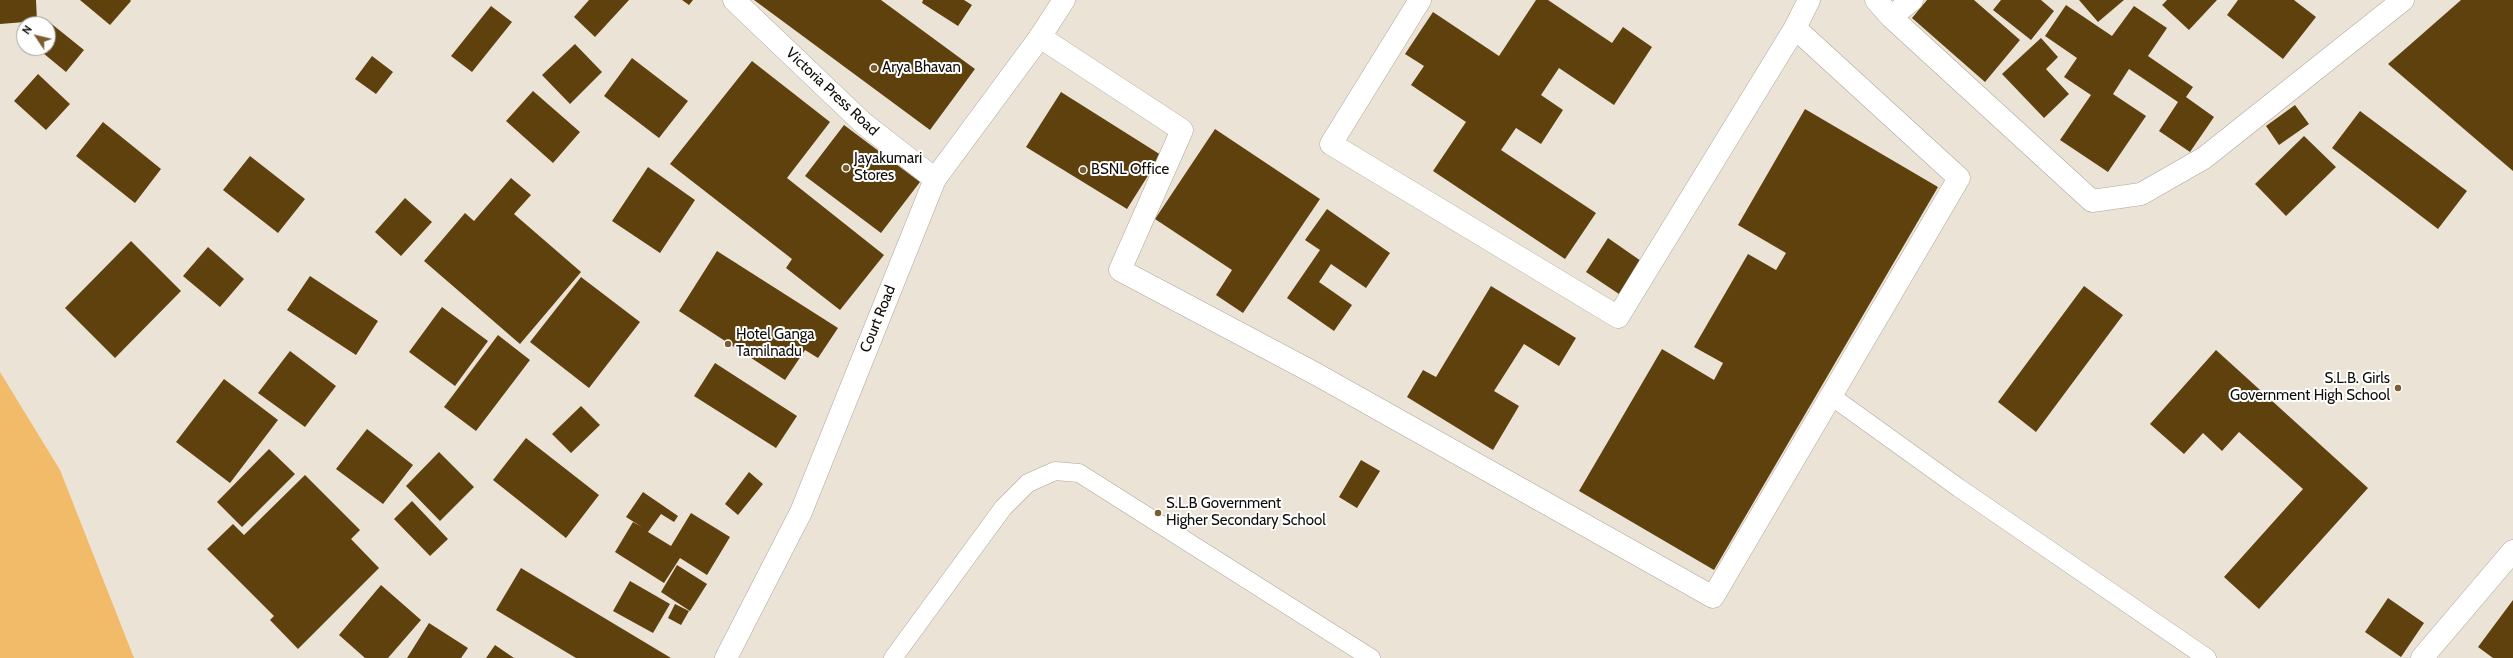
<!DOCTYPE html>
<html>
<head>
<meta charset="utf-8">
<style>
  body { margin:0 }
  #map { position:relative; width:2513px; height:658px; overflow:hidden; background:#ece3d7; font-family:Cabin,sans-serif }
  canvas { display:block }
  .north { position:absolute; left:16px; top:16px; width:40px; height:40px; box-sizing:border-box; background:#fff; border:1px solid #9f9e9d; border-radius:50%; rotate:305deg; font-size:11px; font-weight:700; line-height:16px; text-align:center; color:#100d09 }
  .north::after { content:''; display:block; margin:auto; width:14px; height:18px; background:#7b5d31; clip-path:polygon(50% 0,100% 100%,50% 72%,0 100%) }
</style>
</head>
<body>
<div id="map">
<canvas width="2513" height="658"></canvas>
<div class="north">N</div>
</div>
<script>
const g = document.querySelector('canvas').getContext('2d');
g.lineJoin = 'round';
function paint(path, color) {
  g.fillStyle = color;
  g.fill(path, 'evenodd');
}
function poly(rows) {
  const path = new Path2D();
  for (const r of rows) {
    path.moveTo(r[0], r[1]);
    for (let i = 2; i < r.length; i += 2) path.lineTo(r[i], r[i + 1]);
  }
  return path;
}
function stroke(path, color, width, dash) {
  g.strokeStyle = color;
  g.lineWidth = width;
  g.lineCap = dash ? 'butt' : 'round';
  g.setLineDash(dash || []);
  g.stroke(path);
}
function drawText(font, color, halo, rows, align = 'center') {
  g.font = font + ' Cabin,sans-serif';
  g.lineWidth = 4;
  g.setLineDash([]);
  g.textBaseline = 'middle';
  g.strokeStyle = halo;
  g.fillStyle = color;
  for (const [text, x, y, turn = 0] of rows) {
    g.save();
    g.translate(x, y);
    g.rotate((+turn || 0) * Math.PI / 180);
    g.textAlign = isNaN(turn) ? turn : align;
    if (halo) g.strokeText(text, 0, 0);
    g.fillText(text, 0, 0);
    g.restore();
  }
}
paint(poly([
  [0,372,60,470,134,658,0,658]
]), '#f1bb6a');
paint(poly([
  [0,0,36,0,37,21,0,24],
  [80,0,130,0,131,1,110,25],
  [589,0,629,0,595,37,574,17],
  [682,0,693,0,689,5],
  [754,0,881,0,975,69,930,130],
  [923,0,964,0,972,5,958,26,922,3],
  [1536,0,1548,0,1612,43,1623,27,1652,47,1614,105,1559,68,1541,95,1563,110,1541,144,1516,128,1501,150,1596,213,1565,259,1433,171,1466,122,1411,85,1424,66,1405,54,1433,12,1499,56],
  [1927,0,1974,0,2020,40,1985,82,1912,18],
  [2001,0,2041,0,2054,11,2031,40,1993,10],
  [2079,0,2124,0,2098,22],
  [2167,0,2217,0,2189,30,2162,5],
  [2238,0,2294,0,2316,17,2283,59,2227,15],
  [2461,0,2513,0,2513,171,2388,64],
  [2066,5,2112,36,2134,6,2167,28,2148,56,2193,87,2186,97,2214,117,2190,152,2159,131,2178,102,2129,69,2113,94,2146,116,2108,172,2060,140,2091,95,2064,77,2077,58,2045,36],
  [491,6,512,22,472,72,451,56],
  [48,21,84,50,66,72,37,48,48,48,48,24,45,24],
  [2041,38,2058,57,2046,69,2069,94,2044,118,2002,74],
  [575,44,602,72,570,104,542,75],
  [372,56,393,72,376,94,355,79],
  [632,58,688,101,659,138,604,96],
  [752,61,830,122,787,178,884,255,840,310,786,268,792,259,670,164],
  [38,74,70,104,46,130,14,101],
  [533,91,580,132,553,163,506,121],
  [1061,92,1161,155,1127,209,1026,147],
  [2295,105,2309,124,2279,145,2266,126],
  [1805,109,1938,187,1714,570,1579,491,1662,349,1714,380,1723,363,1694,347,1748,254,1776,270,1786,253,1738,225],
  [2360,111,2467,191,2438,229,2332,148],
  [103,122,161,169,135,203,76,156],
  [844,125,920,182,881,233,805,176],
  [1215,129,1320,199,1243,313,1216,295,1232,270,1155,219],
  [2304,136,2336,167,2286,216,2255,184],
  [250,156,305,199,278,233,223,190],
  [648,167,695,200,660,253,612,221],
  [511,178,531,195,514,214,581,272,520,344,424,261,465,213,474,221],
  [405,198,432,222,401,256,375,232],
  [1327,209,1390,253,1366,288,1331,264,1319,282,1352,305,1334,331,1287,298,1320,250,1305,240],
  [1608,238,1641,261,1619,294,1586,272],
  [131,241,181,291,115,358,65,308],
  [208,247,244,279,220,307,183,276],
  [717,251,838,328,818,358,805,350,785,380,679,311],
  [310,276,378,321,356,355,287,310],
  [581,277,640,322,589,388,530,342],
  [1491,286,1576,338,1559,366,1524,344,1494,391,1519,406,1493,450,1407,397,1423,370,1436,377],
  [2084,286,2123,315,2036,432,1998,402],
  [442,307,488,341,455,386,409,352],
  [498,335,530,360,476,431,444,407],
  [2216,350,2368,488,2259,609,2224,577,2303,489,2239,432,2222,451,2203,433,2184,454,2150,424],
  [290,351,336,386,305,427,258,393],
  [715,363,797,416,776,448,694,396],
  [224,379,278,420,230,483,176,442],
  [581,406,600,425,571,453,552,434],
  [367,429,413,465,383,504,336,469],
  [526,438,599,495,566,538,493,480],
  [269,449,295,474,242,527,217,502],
  [439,452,474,487,440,521,406,486],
  [1361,460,1380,471,1357,508,1339,497],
  [749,472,763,484,738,515,725,504],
  [305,475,360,530,351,539,379,568,298,649,270,620,274,616,207,549,233,524,244,535],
  [643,492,678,516,674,522,661,514,648,532,671,546,691,513,730,537,707,575,680,558,664,583,615,552,633,522,642,527,626,517],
  [412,501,448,539,430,556,394,519],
  [677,565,707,584,690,611,661,592],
  [521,568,671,658,576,658,496,610],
  [630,581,670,604,653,633,613,611],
  [381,585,421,620,388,658,365,658,339,635],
  [2388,598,2424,623,2401,657,2365,632],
  [2513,600,2513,658,2493,658,2478,647],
  [675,604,689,611,681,625,668,618],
  [429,623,468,648,461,658,407,658],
  [495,645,514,658,486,658]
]), '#5f410e');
const lane = poly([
  [1831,396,1959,488,2207,658],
  [893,658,1003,508,1028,483,1055,471,1079,473,1371,658]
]);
const street = poly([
  [734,0,863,123,935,179],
  [1420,0,1331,144,1618,317,1795,28,1809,0],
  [1876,0,1891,17,2092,201,2141,194,2204,158,2403,0],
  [1891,17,1912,0],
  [1040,37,1182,130,1120,270,1316,374,1713,597,1959,178,1795,28]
]);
const secondary = poly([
  [726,658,801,512,935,179,1040,37,1064,0],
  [2422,658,2513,551]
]);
stroke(lane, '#aea69a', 19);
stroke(street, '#aea69a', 23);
stroke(secondary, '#aea69a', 23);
stroke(lane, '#fff', 18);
stroke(street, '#fff', 22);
stroke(secondary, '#fff', 22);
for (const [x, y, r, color] of [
  [874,68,4,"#7b5d31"],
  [846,168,4,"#7b5d31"],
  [1083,170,4,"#7b5d31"],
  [728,344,4,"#7b5d31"],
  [2398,388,4,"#7b5d31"],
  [1158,513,4,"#7b5d31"]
]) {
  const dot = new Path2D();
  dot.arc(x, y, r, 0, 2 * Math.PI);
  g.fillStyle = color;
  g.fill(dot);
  stroke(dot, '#fff', 1.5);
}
drawText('15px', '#100d09', '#fff', [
  ["Arya Bhavan",882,68],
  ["Jayakumari",854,159],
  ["Stores",854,176],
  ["BSNL Office",1091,170],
  ["Hotel Ganga",736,335],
  ["Tamilnadu",736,352],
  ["S.L.B. Girls",2390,379,"right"],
  ["Government High School",2390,396,"right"],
  ["S.L.B Government",1166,504],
  ["Higher Secondary School",1166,521]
], 'left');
drawText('15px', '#100d09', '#fff', [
  ["Victoria Press Road",832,92,43],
  ["Court Road",878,319,-68]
]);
</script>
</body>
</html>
